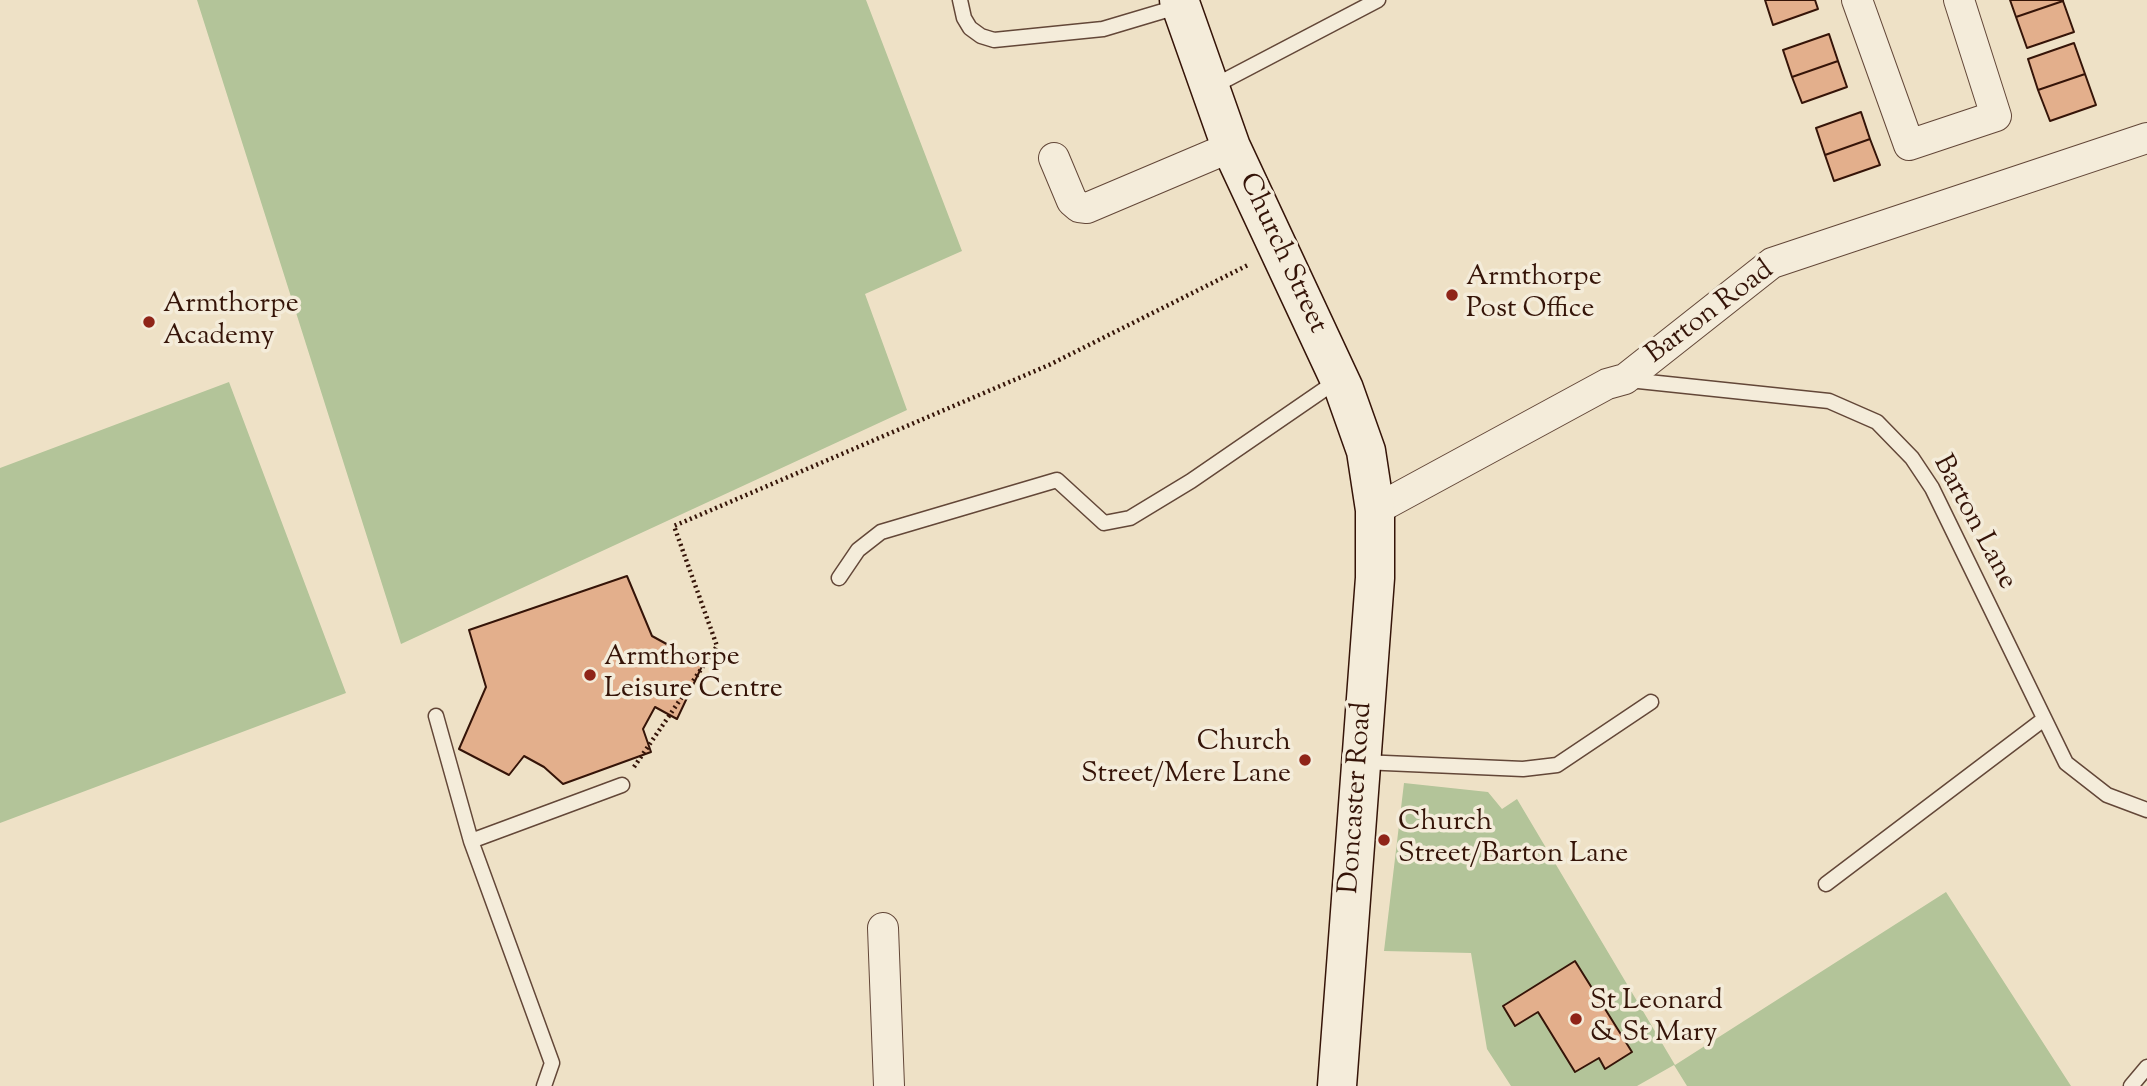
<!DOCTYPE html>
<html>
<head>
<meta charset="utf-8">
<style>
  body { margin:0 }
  canvas { display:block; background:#eee1c6 }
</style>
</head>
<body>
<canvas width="2147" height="1086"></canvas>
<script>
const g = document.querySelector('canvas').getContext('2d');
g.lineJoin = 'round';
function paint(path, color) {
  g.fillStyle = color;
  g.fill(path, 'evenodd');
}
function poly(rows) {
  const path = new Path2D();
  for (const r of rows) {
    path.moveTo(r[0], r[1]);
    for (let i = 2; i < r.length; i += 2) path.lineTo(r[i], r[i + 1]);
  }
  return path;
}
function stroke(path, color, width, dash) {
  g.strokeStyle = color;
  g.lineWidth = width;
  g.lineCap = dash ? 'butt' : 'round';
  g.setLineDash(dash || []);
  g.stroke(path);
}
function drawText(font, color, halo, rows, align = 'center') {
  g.font = font + ' "Sorts Mill Goudy",serif';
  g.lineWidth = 7;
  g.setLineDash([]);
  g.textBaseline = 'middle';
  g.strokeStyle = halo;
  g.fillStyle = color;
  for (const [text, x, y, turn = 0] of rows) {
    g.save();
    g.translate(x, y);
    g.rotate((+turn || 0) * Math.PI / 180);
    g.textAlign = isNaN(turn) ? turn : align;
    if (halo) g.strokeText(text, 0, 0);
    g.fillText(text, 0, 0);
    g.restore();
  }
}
paint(poly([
  [197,0,866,0,962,251,865,294,907,410,401,644],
  [229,382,346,693,0,823,0,468],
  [1404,783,1488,792,1502,809,1517,799,1675,1065,1946,892,2071,1086,1687,1086,1674,1065,1637,1086,1511,1086,1487,1049,1471,953,1384,951]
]), '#b3c499');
const building = poly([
  [1765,0,1815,0,1818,9,1773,25,1765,0],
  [2010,0,2063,0,2063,1,2016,17,2010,0],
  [2063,1,2074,32,2027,48,2016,17,2063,1],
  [1829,34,1838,61,1792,77,1783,50,1829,34],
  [2074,43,2085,74,2038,90,2028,59,2074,43],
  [1838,61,1847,87,1802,103,1792,77,1838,61],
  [2085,74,2096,105,2050,121,2038,90,2085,74],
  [1861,112,1870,139,1825,155,1816,128,1861,112],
  [1870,139,1880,165,1834,181,1825,155,1870,139],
  [627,576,652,636,703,664,677,719,655,707,643,729,651,752,563,784,544,767,524,756,509,775,459,749,486,687,469,630,627,576],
  [1575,961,1632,1052,1605,1069,1599,1058,1575,1072,1538,1012,1515,1026,1503,1006,1575,961]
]);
paint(building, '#e3af8c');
stroke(building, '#351408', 2);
const lane = poly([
  [960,0,964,18,970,28,981,36,994,40,1103,29,1180,6],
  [1212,87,1378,0],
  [1629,380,1829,401,1877,422,1912,458,1932,488,2066,763,2107,795,2147,810],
  [839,578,858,550,881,532,1057,480,1104,523,1130,518,1191,481,1338,380],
  [436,716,471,841,552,1063,544,1086],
  [1362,762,1523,769,1557,765,1651,702],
  [471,841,622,785],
  [1826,884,2044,719],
  [2131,1086,2147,1067]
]);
const street = poly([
  [1857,0,1909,145,1996,116,1959,0],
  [1054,158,1072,201,1079,207,1087,208,1231,147],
  [1375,510,1607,384,1625,379,1772,263,2147,138],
  [883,928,889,1086]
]);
const secondary = poly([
  [1179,0,1231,147,1344,389,1366,451,1375,510,1375,578,1337,1086]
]);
stroke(lane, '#634738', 17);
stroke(street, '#634738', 32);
stroke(secondary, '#351408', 41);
stroke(poly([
  [634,767,717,646,674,526,1049,365,1248,265]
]), '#351408', 4.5, [2, 3.5]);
stroke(lane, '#f4ecda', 14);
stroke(street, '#f4ecda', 30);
stroke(secondary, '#f4ecda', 38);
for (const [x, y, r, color] of [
  [1452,295,7,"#8f2418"],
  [149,322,7,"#8f2418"],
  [590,675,7,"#8f2418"],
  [1305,760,7,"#8f2418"],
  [1384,840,7,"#8f2418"],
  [1576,1019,7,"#8f2418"]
]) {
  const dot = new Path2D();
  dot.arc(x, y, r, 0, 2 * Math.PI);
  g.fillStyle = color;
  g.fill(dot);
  stroke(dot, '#f4ecda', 2.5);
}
drawText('28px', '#351408', '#f4ecda', [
  ["Church Street",1281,254,65],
  ["Barton Road",1711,314,-37],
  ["Barton Lane",1973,523,62],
  ["Doncaster Road",1358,798,-86]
]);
drawText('28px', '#351408', '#f4ecda', [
  ["Armthorpe",1466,279],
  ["Post Office",1466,311],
  ["Armthorpe",163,306],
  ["Academy",163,338],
  ["Armthorpe",604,659],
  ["Leisure Centre",604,691],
  ["Church",1291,744,"right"],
  ["Street/Mere Lane",1291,776,"right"],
  ["Church",1398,824],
  ["Street/Barton Lane",1398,856],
  ["St Leonard",1590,1003],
  ["& St Mary",1590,1035]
], 'left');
</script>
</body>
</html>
